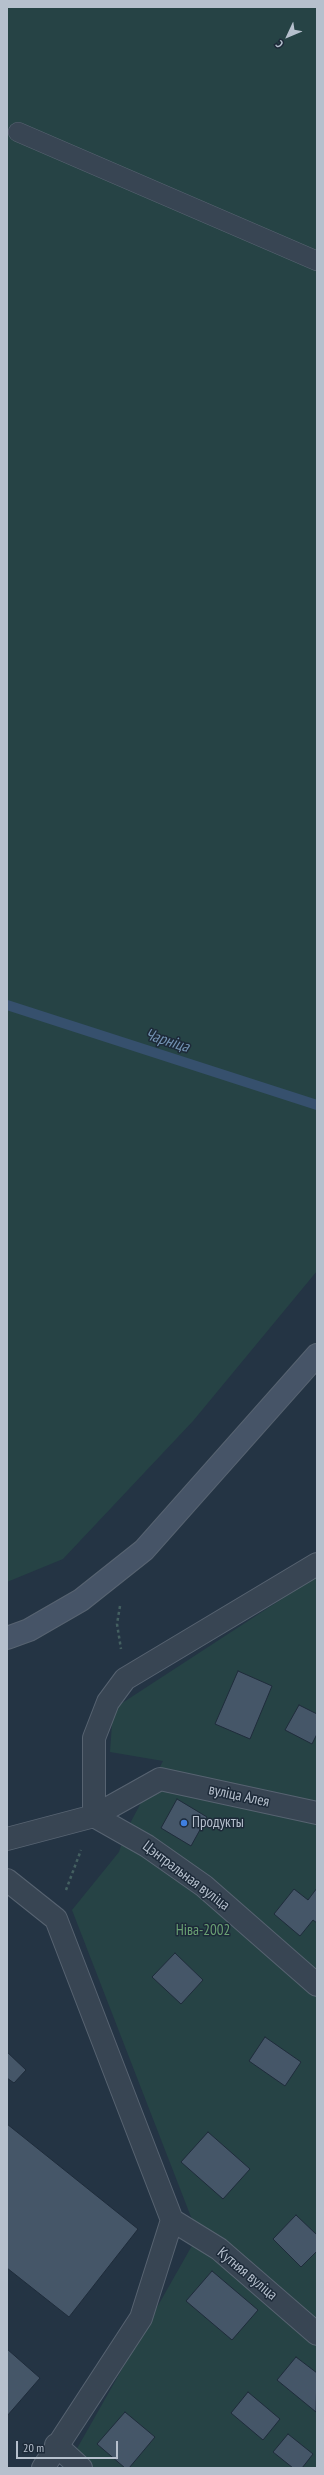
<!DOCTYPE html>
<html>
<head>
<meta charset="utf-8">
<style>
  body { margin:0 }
  #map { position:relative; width:324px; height:2475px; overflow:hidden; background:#243444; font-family:"PT Sans Narrow",sans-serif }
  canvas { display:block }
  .frame { position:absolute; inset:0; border:8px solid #b6c0cd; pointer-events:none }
  .north { position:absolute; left:268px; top:16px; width:40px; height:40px; -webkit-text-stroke:3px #1d2a39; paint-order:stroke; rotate:226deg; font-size:11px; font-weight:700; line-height:16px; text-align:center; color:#b6c0cd }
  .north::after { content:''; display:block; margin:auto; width:14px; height:18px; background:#b6c0cd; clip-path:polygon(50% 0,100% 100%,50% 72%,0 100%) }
  .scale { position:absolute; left:16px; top:2441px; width:102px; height:18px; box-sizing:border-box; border:2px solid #b6c0cd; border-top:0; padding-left:5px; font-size:12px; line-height:14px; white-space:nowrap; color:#b6c0cd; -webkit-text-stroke:3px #1d2a39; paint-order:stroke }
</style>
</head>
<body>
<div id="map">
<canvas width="324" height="2475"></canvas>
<div class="frame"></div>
<div class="north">С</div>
<div class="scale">20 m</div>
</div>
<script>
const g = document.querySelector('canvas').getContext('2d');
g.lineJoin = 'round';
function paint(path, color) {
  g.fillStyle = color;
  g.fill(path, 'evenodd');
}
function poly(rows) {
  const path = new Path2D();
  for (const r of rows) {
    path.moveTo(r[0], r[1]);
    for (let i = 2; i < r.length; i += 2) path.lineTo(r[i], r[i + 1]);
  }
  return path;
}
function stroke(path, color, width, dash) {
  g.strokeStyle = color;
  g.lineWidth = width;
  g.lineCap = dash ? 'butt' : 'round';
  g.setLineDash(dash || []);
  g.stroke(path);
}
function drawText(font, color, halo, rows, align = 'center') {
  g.font = font + ' "PT Sans Narrow",sans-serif';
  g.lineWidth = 3;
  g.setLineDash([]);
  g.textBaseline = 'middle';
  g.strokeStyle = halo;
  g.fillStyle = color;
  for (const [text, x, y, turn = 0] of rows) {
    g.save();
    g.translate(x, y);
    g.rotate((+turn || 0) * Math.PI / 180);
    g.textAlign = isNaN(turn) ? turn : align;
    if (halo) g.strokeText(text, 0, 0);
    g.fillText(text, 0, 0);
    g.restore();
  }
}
paint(poly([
  [7,7,317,7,317,1271,193,1421,63,1559,7,1582],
  [317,1576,317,2468,66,2468,198,2235,72,1910,119,1852,125,1833,163,1761,110,1752,113,1709]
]), '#264345');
stroke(poly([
  [7,1005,317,1105]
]), '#36506d', 10);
const building = poly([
  [238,1671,272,1686,250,1739,215,1724,238,1671],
  [299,1705,317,1714,317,1734,312,1744,285,1730,299,1705],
  [177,1799,207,1817,191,1846,161,1828,177,1799],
  [317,1888,317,1923,313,1920,300,1936,274,1914,294,1889,308,1900,317,1888],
  [175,1953,203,1980,181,2004,152,1977,175,1953],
  [265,2037,301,2062,285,2086,249,2061,265,2037],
  [7,2052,26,2070,14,2083,7,2078,7,2052],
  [7,2124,138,2229,69,2317,7,2268,7,2124],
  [208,2132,250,2169,223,2199,181,2162,208,2132],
  [296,2215,317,2235,317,2251,301,2267,273,2239,296,2215],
  [212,2271,258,2310,232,2340,186,2301,212,2271],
  [7,2349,40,2378,7,2416,7,2349],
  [296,2357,317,2373,316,2412,277,2380,296,2357],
  [248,2392,280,2419,263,2440,231,2413,248,2392],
  [125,2412,155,2437,129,2468,125,2468,97,2444,125,2412],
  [288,2434,313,2454,302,2468,293,2468,273,2452,288,2434]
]);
paint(building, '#455668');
stroke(building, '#1f2c3b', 1);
const lane = poly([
  [18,132,317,261]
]);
const street = poly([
  [317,1564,125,1679,108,1702,94,1738,94,1816,147,1846,204,1886,317,1985],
  [7,1839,94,1816,160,1779,317,1813],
  [7,1880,56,1919,172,2220,141,2318,43,2468],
  [172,2220,219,2249,317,2334],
  [56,2445,81,2468]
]);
const secondary = poly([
  [7,1638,29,1630,81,1600,144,1550,317,1355]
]);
stroke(lane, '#576371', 20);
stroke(street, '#576371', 24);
stroke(secondary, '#576371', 24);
stroke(poly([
  [120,1606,117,1624,121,1649],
  [66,1890,81,1850]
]), '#446061', 2.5, [3, 3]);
stroke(lane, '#384553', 19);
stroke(street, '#384553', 22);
stroke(secondary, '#465467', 22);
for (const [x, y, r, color] of [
  [184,1823,4,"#3f7fe0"]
]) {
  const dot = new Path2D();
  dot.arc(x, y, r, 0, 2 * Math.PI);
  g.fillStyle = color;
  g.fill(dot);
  stroke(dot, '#1d2a39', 1.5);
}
drawText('15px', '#b6c0cd', '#1d2a39', [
  ["вуліца Алея",239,1796,12],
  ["Цэнтральная вуліца",186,1876,37],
  ["Кутняя вуліца",247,2274,40]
]);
drawText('15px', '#b6c0cd', '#1d2a39', [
  ["Продукты",192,1823]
], 'left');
drawText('15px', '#6aa073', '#1d2a39', [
  ["Ніва-2002",203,1931]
]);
drawText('italic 16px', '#7393b3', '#1d2a39', [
  ["Чарніца",167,1041,18]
]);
</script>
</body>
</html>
